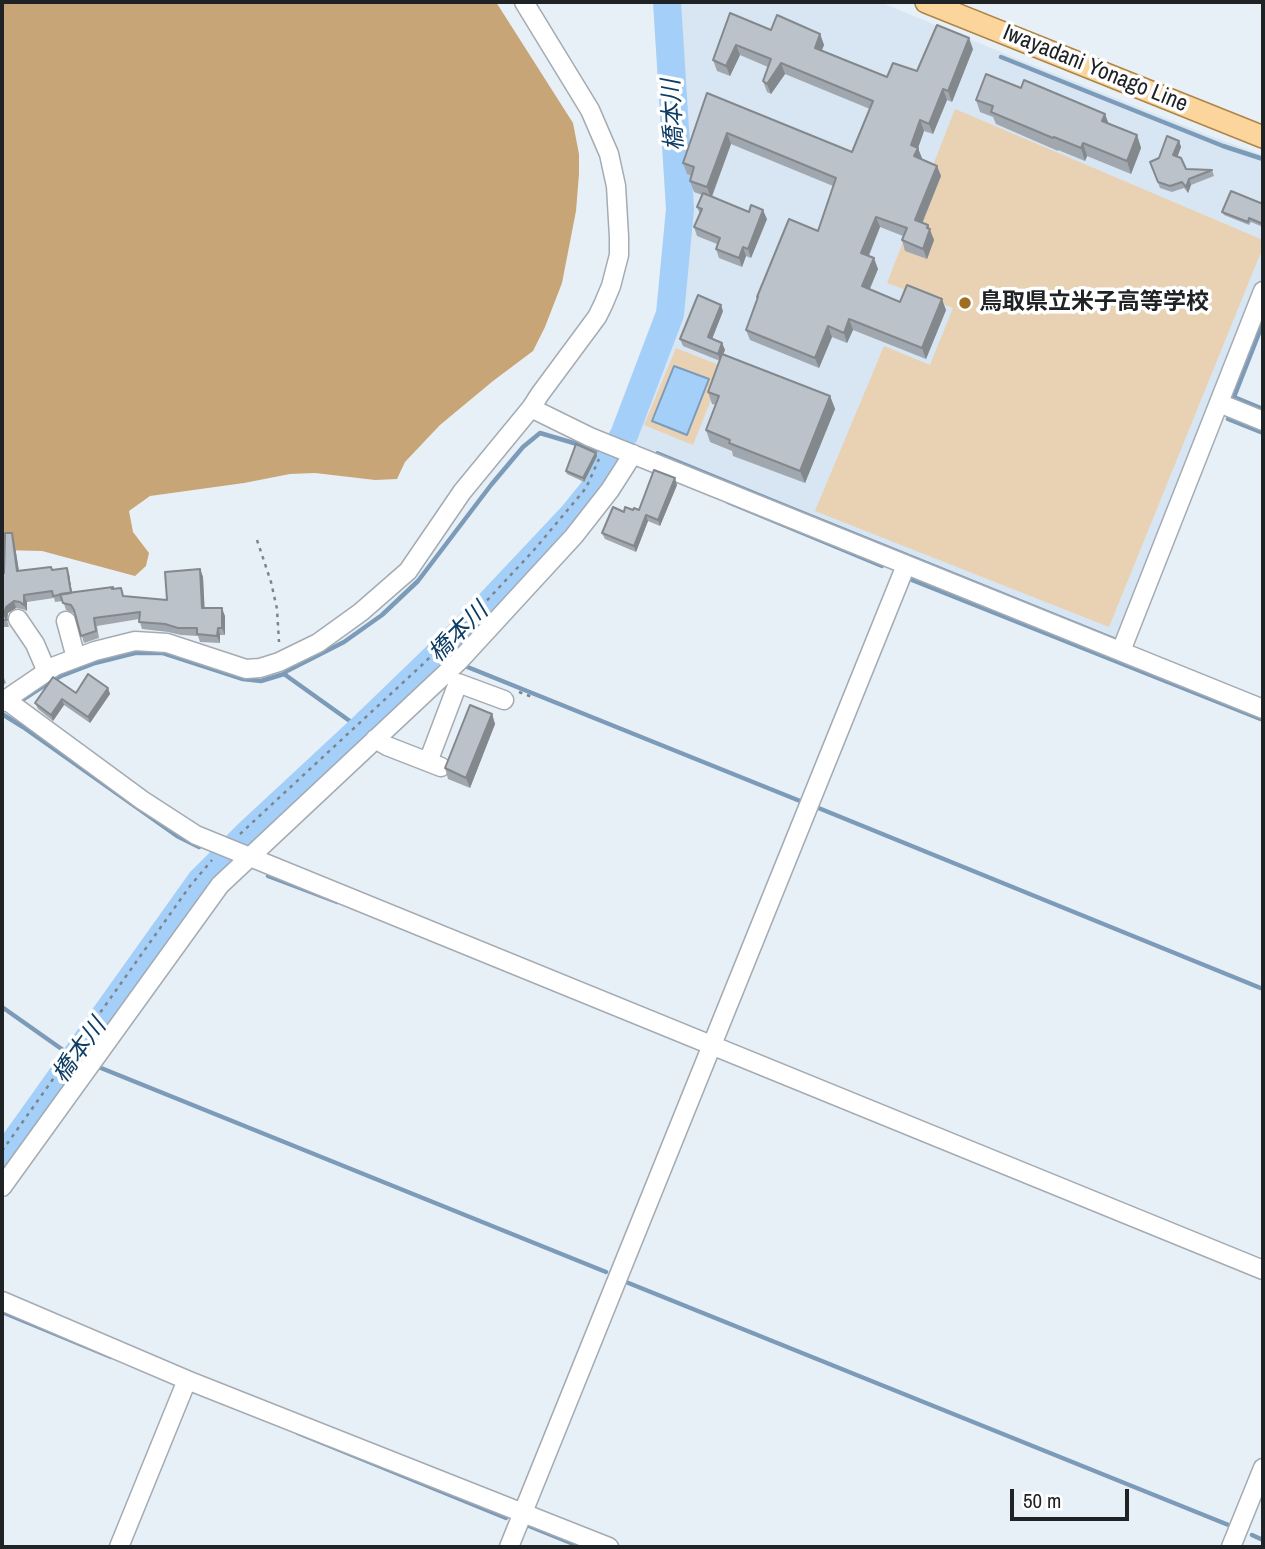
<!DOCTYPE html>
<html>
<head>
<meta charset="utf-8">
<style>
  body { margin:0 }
  #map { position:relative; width:1265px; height:1549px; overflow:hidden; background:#e8f0f7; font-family:"Archivo Narrow",sans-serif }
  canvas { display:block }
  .frame { position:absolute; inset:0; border:4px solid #202325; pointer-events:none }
  .scale { position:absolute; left:1010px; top:1489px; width:119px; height:32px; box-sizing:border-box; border:4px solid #202325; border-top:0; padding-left:9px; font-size:21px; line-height:24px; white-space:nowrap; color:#202325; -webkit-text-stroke:5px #fff; paint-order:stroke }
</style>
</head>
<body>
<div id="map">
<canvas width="1265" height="1549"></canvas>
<div class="frame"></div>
<div class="scale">50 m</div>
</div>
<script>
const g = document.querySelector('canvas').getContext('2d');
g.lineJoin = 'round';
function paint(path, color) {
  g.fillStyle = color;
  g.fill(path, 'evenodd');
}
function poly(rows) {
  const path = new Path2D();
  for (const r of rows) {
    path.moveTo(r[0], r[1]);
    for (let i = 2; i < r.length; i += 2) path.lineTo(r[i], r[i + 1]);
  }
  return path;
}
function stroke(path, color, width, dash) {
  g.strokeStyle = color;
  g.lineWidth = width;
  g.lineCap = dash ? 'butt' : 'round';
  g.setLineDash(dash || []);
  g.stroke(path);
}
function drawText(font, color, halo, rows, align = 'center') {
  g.font = font + ' "Archivo Narrow","Noto Sans JP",sans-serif';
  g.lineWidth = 7;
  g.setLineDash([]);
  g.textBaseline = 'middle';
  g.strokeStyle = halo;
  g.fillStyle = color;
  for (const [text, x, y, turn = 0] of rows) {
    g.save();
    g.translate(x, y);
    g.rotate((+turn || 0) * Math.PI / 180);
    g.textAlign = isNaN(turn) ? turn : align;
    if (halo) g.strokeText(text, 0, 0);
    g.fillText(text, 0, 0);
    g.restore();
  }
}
paint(poly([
  [675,2,880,2,1008,55,1213,137,1263,155,1263,279,1116,643,626,444,675,326,683,239,685,210]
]), '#d8e5f2');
paint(poly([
  [955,109,1263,240,1263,247,1109,627,815,511,884,346,930,365,953,308,887,283],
  [676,348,724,367,693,445,644,425]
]), '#e9d2b3');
paint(poly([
  [2,2,496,2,573,123,579,154,579,174,576,211,562,283,545,327,533,351,493,381,440,425,405,462,397,479,375,480,315,473,290,474,244,483,150,496,129,511,133,532,149,553,146,566,135,576,42,551,2,550]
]), '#c8a576');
const water = poly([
  [674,366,709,379,687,435,652,421,674,366],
  [657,452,791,507,1114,638,1112,640,655,455,657,452]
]);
paint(water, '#a4cff9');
stroke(water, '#7c9bb9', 2);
stroke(poly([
  [1001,57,1223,146,1263,159],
  [1263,323,1234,397,1263,409],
  [1228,419,1263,433],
  [728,502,882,566],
  [912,580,1263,720],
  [465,666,805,803],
  [284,674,361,729],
  [19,702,48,683,61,676,95,663,135,653,163,653,243,679,261,681,284,674,287,671,344,642,382,615,418,581,491,485,523,447,540,433,597,450],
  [2,714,23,727,177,836,199,847],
  [816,807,1263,989],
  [268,876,337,902],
  [2,1007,63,1050],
  [101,1068,606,1272],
  [626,1282,1231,1526],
  [2,1312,111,1357],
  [298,1433,506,1518],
  [529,1526,581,1547],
  [1252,1535,1263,1540]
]), '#7c9bb9', 4.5);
stroke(poly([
  [2,1160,201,881,249,833,361,729,476,618,573,515,594,489,611,456,624,435,670,314,680,209,667,2]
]), '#a4cff9', 28);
const minor = poly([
  [524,2,590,110,609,154,616,186,619,237,619,255,611,286,603,305,597,317,540,394,531,408],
  [1219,403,1263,421],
  [18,619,35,644,47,672],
  [66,621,76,658],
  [1121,651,1263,291],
  [6,700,142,800,196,835,1263,1270],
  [2,702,55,666,95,651,135,641,167,643,246,669,260,668,279,662,318,643,361,612,408,571,462,492,531,408,590,437,1263,709],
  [375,739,387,746,441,767],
  [428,762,458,683,504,700],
  [2,1187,220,885,460,660,574,536,610,490,633,454],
  [2,1301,187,1380,609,1547],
  [119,1547,187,1380],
  [509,1547,906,565],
  [1231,1547,1263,1468]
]);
const major = poly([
  [926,2,1263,137]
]);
stroke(minor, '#a4abb2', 21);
stroke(major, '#ae8447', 24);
stroke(poly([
  [257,540,271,582,277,609,279,642],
  [519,692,535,698],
  [240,834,423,664,479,609,534,550,586,488,599,459],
  [2,1151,190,886,212,860]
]), '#7f8489', 2.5, [3.5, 5]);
stroke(minor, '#fff', 18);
stroke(major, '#fcd59c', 21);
paint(poly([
  [730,13,771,30,820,34,824,45,822,50,887,77,917,71,973,49,952,102,947,100,933,134,924,131,918,148,921,159,937,166,941,176,923,222,928,225,934,240,927,259,905,251,902,240,903,236,880,227,869,256,878,269,870,289,900,302,946,310,926,359,853,330,847,343,832,337,819,368,750,340,746,330,758,299,757,297,818,231,833,186,731,144,712,197,767,219,751,258,746,256,742,267,719,258,716,249,717,244,697,236,694,227,700,214,697,207,702,195,694,192,690,181,692,176,687,174,683,163,707,93,852,152,870,109,785,74,771,94,767,92,763,81,768,67,740,55,730,76,717,71,713,60],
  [1021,88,1105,114,1108,124,1137,135,1141,148,1131,174,1087,156,1085,161,1058,150,1058,151,996,124,993,117,980,112,976,100],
  [1179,141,1181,147,1177,156,1186,169,1212,170,1214,176,1191,185,1188,193,1184,188,1172,192,1160,188,1150,162,1159,158],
  [1263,204,1263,227,1251,222,1249,225,1224,215,1222,212],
  [723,311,712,339,722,343,725,350,723,355,830,396,835,409,805,483,733,456,732,451,710,442,706,430,716,405,712,404,708,392,720,361,683,346,680,339],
  [597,456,584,482,567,474,566,471],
  [677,485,660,526,648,521,636,552,605,539,602,533,624,512,639,510],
  [12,533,14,540,19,571,51,567,52,570,69,574,72,593,114,589,124,596,167,600,200,569,203,577,204,608,225,616,225,635,220,635,220,643,200,642,198,636,181,635,168,632,142,629,139,619,97,626,99,638,84,643,76,616,73,613,66,610,63,601,55,602,54,598,27,602,27,611,22,609,16,608,8,613,7,620,9,627,2,627,2,573,4,573],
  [2,673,6,683,2,685],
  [108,688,110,694,90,723,64,705,53,721,38,709,35,703,76,693],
  [492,714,495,724,470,788,448,779,445,768]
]), '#a1a7ae');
paint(poly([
  [820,34,824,45,818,58,815,48],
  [969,38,973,49,952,102,948,91],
  [736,45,740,55,730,76,726,66],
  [781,63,785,74,771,94,767,84],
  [943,89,947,100,933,134,929,124],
  [1105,114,1110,127,1102,121],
  [920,120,924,131,918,148,922,158,918,167,911,145],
  [727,133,731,144,711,198,707,187],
  [1137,135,1141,148,1131,174,1127,161],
  [1179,141,1181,147,1176,161,1173,155],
  [1083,143,1087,156,1085,161,1081,148],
  [937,166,941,176,919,230,915,220],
  [1189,179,1191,185,1188,193,1186,187],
  [763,210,767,219,751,258,748,249],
  [876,217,880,227,865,264,861,253],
  [928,225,934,240,927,259,923,249],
  [743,247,746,256,742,267,739,258],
  [874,258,878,269,866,297,862,286],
  [942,299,946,310,926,359,922,348],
  [721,305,723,311,710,344,708,337],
  [849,319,853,330,847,343,844,333],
  [828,326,832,337,819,368,815,358],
  [722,343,725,350,720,361,718,354],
  [830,396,835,409,805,483,800,471],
  [596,453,597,456,584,482,583,478],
  [675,478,677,485,660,526,658,520],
  [646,515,648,521,636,552,634,546],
  [12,533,14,540,20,578,17,571],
  [67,568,69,574,73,599,71,593],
  [200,569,203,577,205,615,202,608],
  [24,595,27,602,27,611,24,605],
  [14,601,16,608,8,613,7,621,4,614,6,607],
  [222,608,225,616,225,635,222,628],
  [218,628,220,635,220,643,217,636],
  [108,688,110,694,90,723,88,717],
  [62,699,64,705,53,721,51,715],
  [492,714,495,724,470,788,466,778]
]), '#83888d');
const building = poly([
  [730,13,771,30,777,15,820,34,815,48,887,77,893,63,917,71,937,25,969,38,948,91,943,89,929,124,920,120,911,145,918,148,914,156,937,166,915,220,928,225,927,228,930,229,923,249,902,240,907,228,876,217,861,253,874,258,862,286,900,302,907,285,942,299,922,348,849,319,844,333,828,326,815,358,746,330,758,297,757,297,789,219,818,231,836,178,727,133,707,187,690,181,694,167,683,163,707,93,852,152,873,101,781,63,767,84,763,81,771,59,736,45,726,66,713,60,730,13],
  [986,74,1021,88,1024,80,1105,114,1102,121,1137,135,1127,161,1083,143,1081,148,1054,137,1053,138,991,112,993,106,976,100,986,74],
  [1167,136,1179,141,1173,155,1181,158,1186,169,1212,170,1189,179,1186,187,1182,182,1170,186,1158,182,1150,162,1159,158,1167,136],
  [1231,191,1263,204,1263,224,1249,218,1248,222,1222,212,1231,191],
  [703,193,749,212,751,205,763,210,748,249,743,247,739,258,716,249,720,238,694,227,702,209,697,207,703,193],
  [698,295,721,305,708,337,722,343,718,354,680,339,698,295],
  [722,354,830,396,800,471,729,443,730,440,706,430,719,396,708,392,722,354],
  [576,444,596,453,583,478,566,471,576,444],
  [654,470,675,478,658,520,646,515,634,546,602,533,613,507,624,512,625,507,633,510,634,508,639,510,654,470],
  [5,533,12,533,17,571,51,567,52,570,67,568,71,593,53,596,52,591,24,595,24,605,20,602,14,601,6,607,4,614,7,620,2,620,2,573,4,573,5,533],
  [200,569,202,608,222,608,222,628,218,628,217,636,197,634,197,628,178,628,165,624,139,622,140,612,94,618,96,631,81,636,74,610,71,605,63,603,60,594,113,587,112,589,121,588,123,596,167,600,165,572,200,569],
  [88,674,108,688,88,717,62,699,51,715,35,703,53,677,76,693,88,674],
  [470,705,492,714,466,778,445,768,470,705]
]);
paint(building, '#bbc2ca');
stroke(building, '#83888d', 2);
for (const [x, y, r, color] of [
  [965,303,7,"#9e6e22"]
]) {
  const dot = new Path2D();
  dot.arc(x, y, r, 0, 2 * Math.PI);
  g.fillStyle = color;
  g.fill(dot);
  stroke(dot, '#fff', 2.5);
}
drawText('23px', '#202325', '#fff', [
  ["Iwayadani Yonago Line",1095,69,22]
]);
drawText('bold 23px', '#202325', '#fff', [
  ["鳥取県立米子高等学校",979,303]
], 'left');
drawText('italic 24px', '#0d3d64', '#fff', [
  ["橋本川",674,115,-93],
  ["橋本川",459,633,-45],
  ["橋本川",80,1051,-54]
]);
</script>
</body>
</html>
